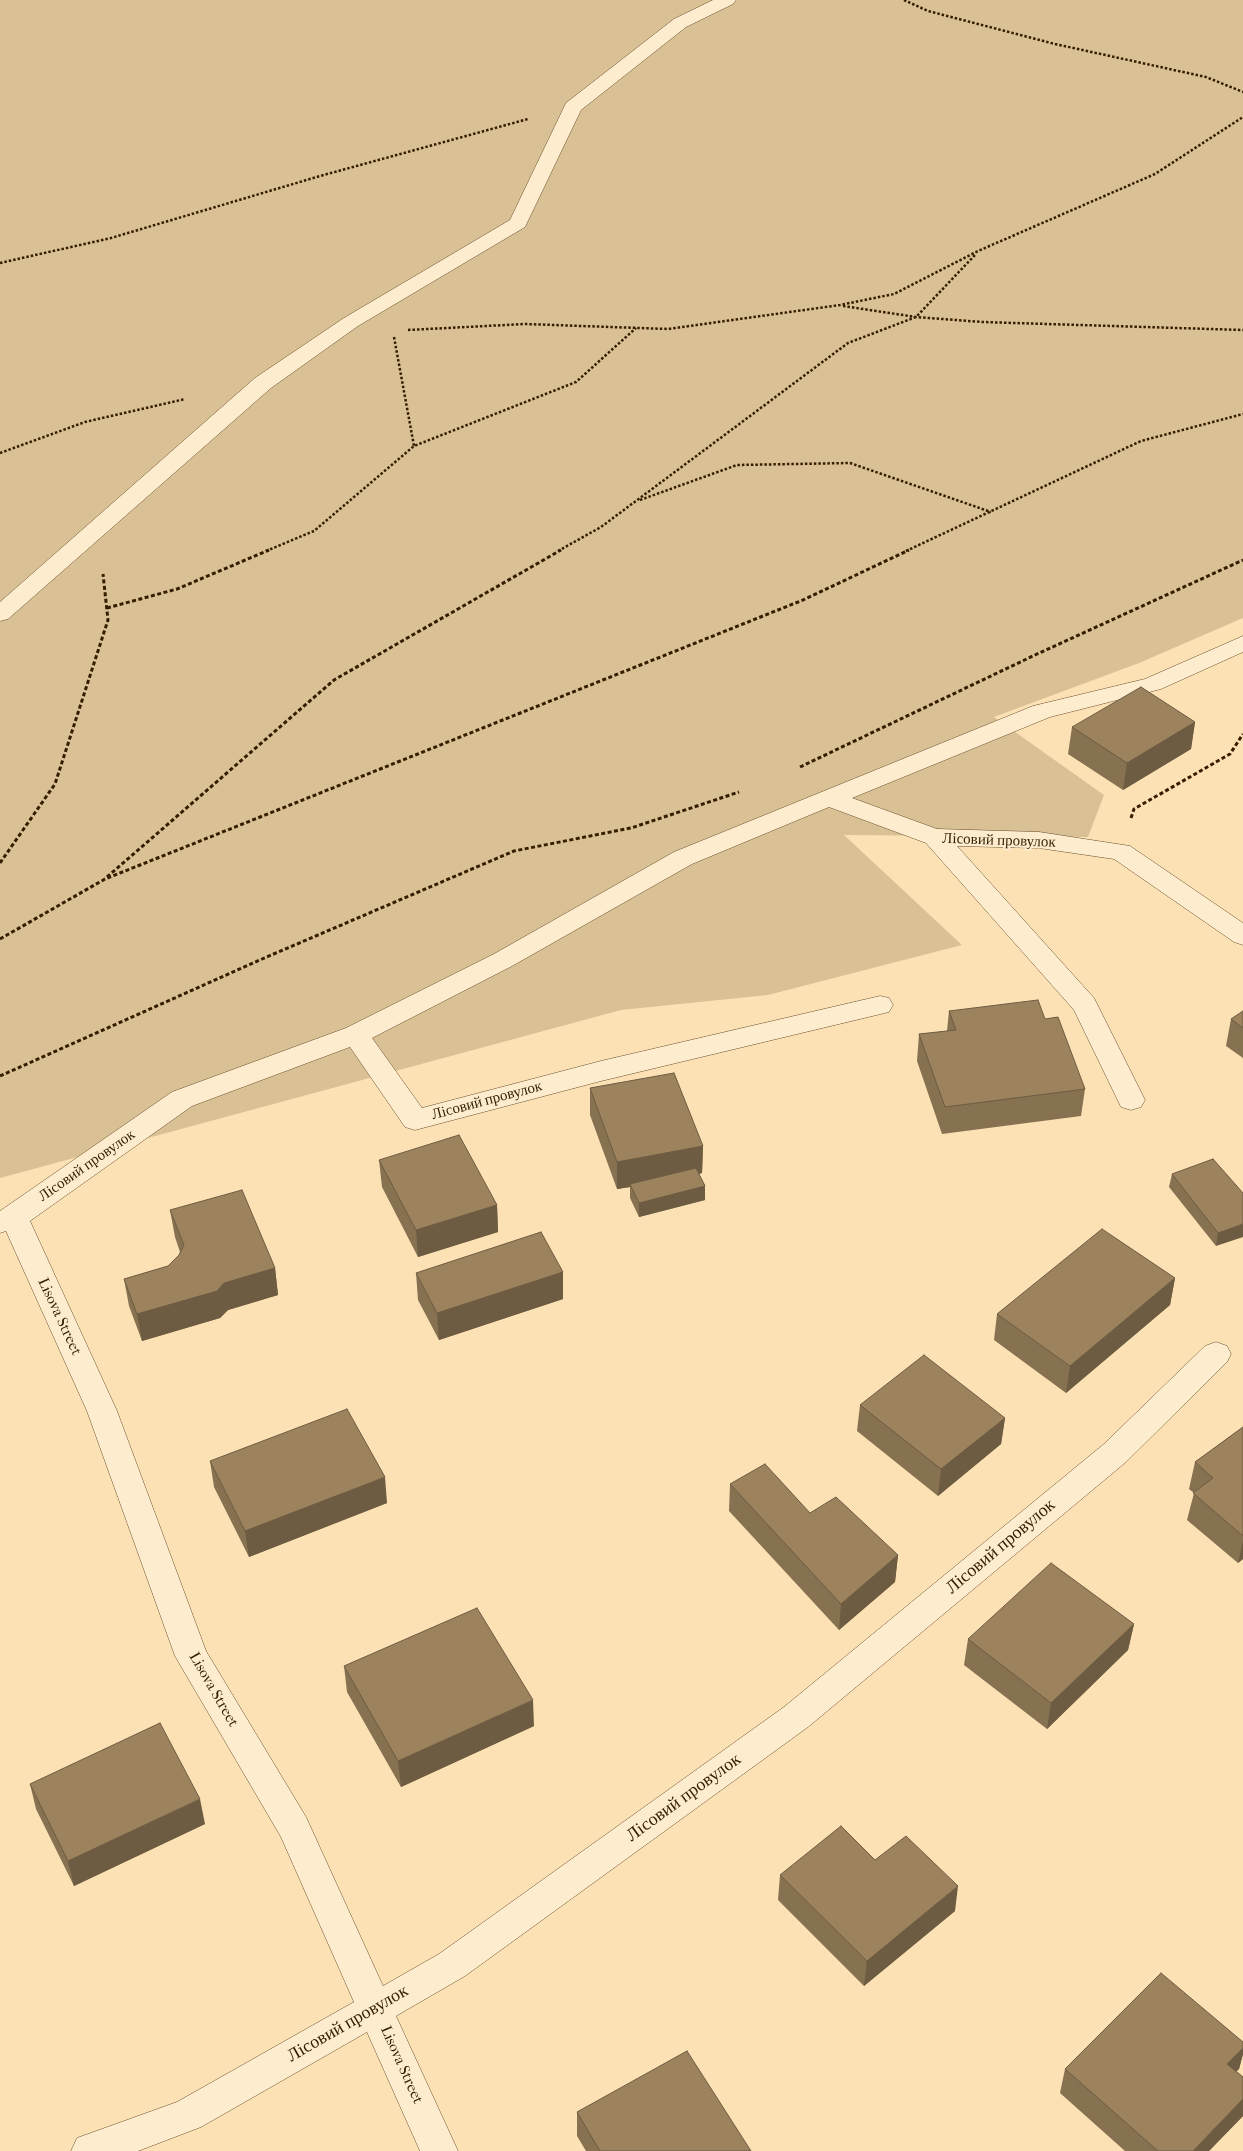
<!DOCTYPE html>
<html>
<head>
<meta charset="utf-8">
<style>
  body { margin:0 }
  canvas { display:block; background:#fce1b4 }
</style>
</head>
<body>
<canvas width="1243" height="2151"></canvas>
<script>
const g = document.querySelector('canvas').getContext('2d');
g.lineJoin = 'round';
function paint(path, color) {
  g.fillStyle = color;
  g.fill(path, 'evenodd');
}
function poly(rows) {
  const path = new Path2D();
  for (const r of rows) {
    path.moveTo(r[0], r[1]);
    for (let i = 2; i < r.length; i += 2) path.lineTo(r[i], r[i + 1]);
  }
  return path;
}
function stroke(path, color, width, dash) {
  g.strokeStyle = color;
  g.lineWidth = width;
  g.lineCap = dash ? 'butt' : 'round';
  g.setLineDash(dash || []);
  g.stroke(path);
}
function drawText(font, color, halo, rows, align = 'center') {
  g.font = font + ' "IM FELL French Canon",serif';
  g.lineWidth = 4;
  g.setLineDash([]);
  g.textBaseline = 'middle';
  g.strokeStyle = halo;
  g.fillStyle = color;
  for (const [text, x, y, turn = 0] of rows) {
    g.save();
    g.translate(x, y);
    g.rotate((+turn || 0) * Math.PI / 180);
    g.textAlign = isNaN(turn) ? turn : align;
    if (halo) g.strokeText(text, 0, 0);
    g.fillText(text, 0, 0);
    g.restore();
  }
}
paint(poly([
  [0,0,1243,0,1243,618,1139,663,994,717,1104,795,1088,837,844,835,962,945,768,995,621,1010,0,1178]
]), '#dac095');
const minor = poly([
  [713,0,736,0,733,4,686,27,581,110,525,227,358,326,271,388,8,619,0,621,0,602,255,378,344,318,510,220,566,103,674,19,713,0],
  [1243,636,1243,652,1161,689,1050,717,852,798,937,829,1039,832,1130,846,1243,923,1243,945,1234,942,1114,859,1039,848,957,846,1094,998,1145,1100,1141,1107,1131,1110,1121,1107,1074,1010,926,843,829,807,692,864,512,966,372,1038,422,1108,601,1061,880,996,889,998,893,1005,889,1012,601,1081,415,1130,405,1127,350,1047,192,1106,30,1221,117,1411,206,1651,306,1817,383,1986,439,1954,784,1707,1104,1444,1205,1346,1216,1342,1227,1346,1231,1354,1227,1362,1126,1462,808,1727,465,1976,396,2016,458,2151,420,2151,367,2032,201,2127,138,2151,71,2151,77,2138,177,2102,354,2002,281,1837,175,1656,87,1411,6,1231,0,1233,0,1211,172,1092,346,1028,494,954,674,852,1033,706,1145,679,1243,636]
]);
stroke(minor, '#674f2d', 1);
stroke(poly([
  [904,0,928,11,1055,44,1206,77,1243,92],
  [0,263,111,238,320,176,528,119],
  [843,306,916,317,982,322,1243,330],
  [408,330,525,324,668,329,840,305,894,294,978,251,1155,174,1243,117],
  [394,337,414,446],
  [0,453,85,422,185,399],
  [640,500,737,465,850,463,991,512],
  [266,551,314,531,414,446,576,382,636,328],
  [558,551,601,527,848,343,916,317,976,254],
  [906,551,1141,441,1243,414]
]), '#351e00', 2.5, [2.5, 2]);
stroke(poly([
  [107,608,177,589,269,550],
  [800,767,1035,655,1243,560],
  [1131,818,1134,809,1230,754,1243,734],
  [0,863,55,784,108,620,103,574],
  [107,877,334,680,561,550],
  [0,939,105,879,803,600,909,550],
  [0,1076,262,959,514,851,631,828,739,792]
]), '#351e00', 3, [4, 2.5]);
paint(minor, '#fdecce');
paint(poly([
  [1195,722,1191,749,1123,790,1068,754,1072,727],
  [949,1011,1045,1019,1085,1089,1081,1116,942,1134,917,1061,919,1034,947,1031],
  [1243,1011,1243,1058,1226,1046,1231,1019],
  [590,1088,703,1146,702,1173,699,1174,705,1186,705,1200,639,1217,630,1198,630,1187,617,1189,590,1115],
  [379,1160,497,1205,498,1232,418,1257,382,1187],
  [1172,1174,1243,1193,1216,1246,1169,1187],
  [170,1210,275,1268,278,1295,228,1310,220,1318,142,1341,129,1306,124,1279,168,1266,179,1255,180,1252,175,1237],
  [563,1272,563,1299,439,1340,418,1300,416,1273],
  [1175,1278,1170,1305,1066,1393,994,1340,997,1314],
  [860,1405,1005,1418,1001,1444,938,1496,857,1431],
  [1243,1427,1243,1559,1238,1563,1187,1520,1194,1493,1189,1489,1195,1462],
  [210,1461,387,1503,249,1557,214,1487],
  [730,1484,810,1513,898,1555,895,1582,839,1630,729,1511],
  [1134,1624,1128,1650,1047,1729,964,1665,968,1639],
  [344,1666,534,1726,401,1787,347,1692],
  [30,1784,205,1824,74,1886,36,1809],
  [875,1860,955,1911,864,1986,778,1900,780,1875],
  [1243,2042,1243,2054,1239,2069,1236,2071,1243,2077,1243,2116,1209,2151,1125,2151,1060,2093,1065,2069],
  [577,2112,751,2151,586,2151,577,2136]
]), '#867151');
paint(poly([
  [1195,722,1191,749,1123,790,1127,763],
  [703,1146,702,1173,631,1187,630,1184,630,1187,617,1189,617,1162],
  [705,1186,705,1200,639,1217,639,1203],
  [497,1205,498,1232,418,1257,416,1230],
  [1243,1224,1243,1237,1216,1246,1218,1233],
  [275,1268,278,1295,228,1310,220,1318,142,1341,137,1314,224,1283],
  [563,1272,563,1299,439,1340,437,1313],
  [1175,1278,1170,1305,1066,1393,1070,1366],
  [1005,1418,1001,1444,938,1496,941,1469],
  [385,1477,387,1503,249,1557,245,1531],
  [1243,1541,1243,1559,1238,1563],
  [898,1555,895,1582,839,1630,841,1604],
  [1134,1624,1128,1650,1047,1729,1051,1703],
  [533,1700,534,1726,401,1787,398,1761],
  [200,1799,205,1824,74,1886,68,1861],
  [958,1886,955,1911,864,1986,867,1961],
  [1243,2048,1243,2054,1239,2069,1220,2088,1227,2064],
  [1243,2099,1243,2116,1209,2151,1193,2151]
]), '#6d5c42');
const building = poly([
  [1141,687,1195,722,1127,763,1072,727,1141,687],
  [1038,1000,1045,1019,1058,1017,1085,1089,945,1107,919,1034,956,1030,949,1011,1038,1000],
  [1243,1011,1243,1028,1231,1019,1243,1011],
  [674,1073,703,1146,617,1162,590,1088,674,1073],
  [459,1135,497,1205,416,1230,379,1160,459,1135],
  [1213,1159,1243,1193,1243,1224,1218,1233,1172,1174,1213,1159],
  [696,1168,705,1186,639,1203,630,1184,696,1168],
  [242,1190,275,1268,224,1283,217,1291,137,1314,124,1279,168,1266,179,1255,184,1245,170,1210,242,1190],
  [1102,1229,1175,1278,1070,1366,997,1314,1102,1229],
  [541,1232,563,1272,437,1313,416,1273,541,1232],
  [924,1355,1005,1418,941,1469,860,1405,924,1355],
  [347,1409,385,1477,245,1531,210,1461,347,1409],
  [1243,1427,1243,1536,1193,1493,1213,1478,1195,1462,1243,1427],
  [765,1464,810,1513,836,1497,898,1555,841,1604,730,1484,765,1464],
  [1051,1563,1134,1624,1051,1703,968,1639,1051,1563],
  [477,1608,533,1700,398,1761,344,1666,477,1608],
  [160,1723,200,1799,68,1861,30,1784,160,1723],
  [841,1826,875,1860,906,1836,958,1886,867,1961,780,1875,841,1826],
  [1161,1973,1243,2042,1243,2048,1227,2064,1243,2077,1243,2099,1193,2151,1158,2151,1065,2069,1161,1973],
  [687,2051,751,2151,600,2151,577,2112,687,2051]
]);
paint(building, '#9c835e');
stroke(building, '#6d5c42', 1);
drawText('15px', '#351e00', '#fdecce', [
  ["Лісовий провулок",999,841,2],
  ["Лісовий провулок",487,1101,-15],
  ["Лісовий провулок",87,1166,-35],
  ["Lisova Street",59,1317,65],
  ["Lisova Street",213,1690,60],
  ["Lisova Street",401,2065,66]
]);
drawText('18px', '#351e00', '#fdecce', [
  ["Лісовий провулок",1001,1547,-40],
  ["Лісовий провулок",684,1798,-36],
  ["Лісовий провулок",348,2024,-30]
]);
</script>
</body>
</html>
